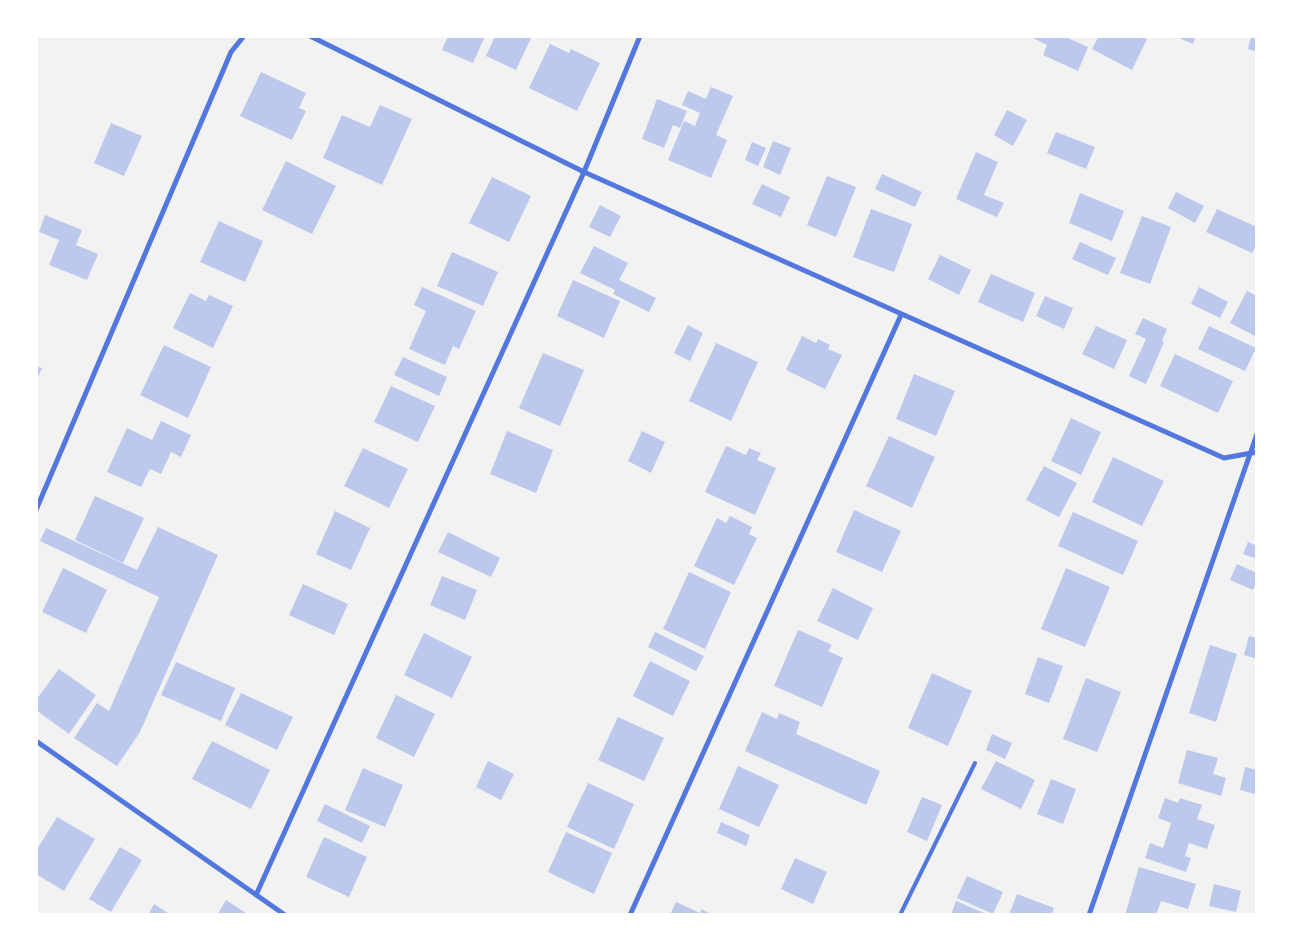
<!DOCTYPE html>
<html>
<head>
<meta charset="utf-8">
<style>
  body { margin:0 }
  #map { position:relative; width:1293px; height:951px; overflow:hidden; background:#f2f2f2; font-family:Bitter,serif }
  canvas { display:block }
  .frame { position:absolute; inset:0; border:38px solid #fff; pointer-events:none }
</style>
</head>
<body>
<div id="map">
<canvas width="1293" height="951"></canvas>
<div class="frame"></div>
</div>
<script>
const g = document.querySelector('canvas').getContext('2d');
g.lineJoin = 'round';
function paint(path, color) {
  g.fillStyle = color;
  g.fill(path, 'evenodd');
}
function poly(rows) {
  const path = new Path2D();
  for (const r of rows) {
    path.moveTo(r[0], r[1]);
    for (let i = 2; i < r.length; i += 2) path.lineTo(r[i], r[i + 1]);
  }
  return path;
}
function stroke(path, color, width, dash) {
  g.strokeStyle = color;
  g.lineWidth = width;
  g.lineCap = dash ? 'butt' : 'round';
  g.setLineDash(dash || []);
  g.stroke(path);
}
paint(poly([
  [448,36,485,36,473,63,442,50],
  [495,36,532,36,516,70,486,56],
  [1029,36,1069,36,1068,38,1088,47,1078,71,1043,55,1047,45],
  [1099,36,1141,36,1147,39,1132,70,1092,49],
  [1174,36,1196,36,1193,44],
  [1251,36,1257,36,1257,52,1248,49],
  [550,44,569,53,571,49,600,63,577,111,529,88],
  [261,72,306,93,299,108,306,111,292,140,240,116],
  [711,87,733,96,716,135,727,140,711,178,668,160,684,121,695,126,700,113,682,105,688,91,706,99],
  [657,99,687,111,680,128,673,125,664,148,642,139],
  [380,105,412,119,382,185,323,158,342,115,370,127],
  [1007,110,1027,120,1013,146,994,135],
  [111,123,142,136,124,176,94,163],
  [1056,132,1095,147,1086,169,1047,153],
  [773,141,791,148,780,175,763,167],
  [752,142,766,148,758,166,745,160],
  [976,152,998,162,984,195,1004,203,997,217,956,199],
  [286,161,336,186,312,234,262,210],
  [882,174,922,192,915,207,875,189],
  [827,176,856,187,836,237,807,225],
  [492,177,531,196,509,242,469,223],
  [762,184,790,197,781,217,752,204],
  [1176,192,1204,206,1195,223,1168,208],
  [1080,193,1124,211,1112,241,1069,223],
  [600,205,621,216,610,237,589,227],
  [871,209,912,224,894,272,853,257],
  [1217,209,1257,227,1257,244,1252,253,1206,232],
  [45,215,82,230,76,245,98,254,87,280,49,265,59,240,39,232],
  [1142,216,1171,227,1150,284,1120,273],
  [219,221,263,241,245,282,200,262],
  [1080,242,1116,258,1108,275,1072,259],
  [594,246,628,263,619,280,656,298,649,312,613,294,615,290,580,273],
  [452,252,498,272,483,306,437,286],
  [940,255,971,270,959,295,928,279],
  [991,274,1035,293,1023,322,978,302],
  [573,280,620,301,604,338,557,316],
  [422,287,476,311,459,349,453,346,445,365,409,349,426,311,414,305],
  [1199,287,1228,302,1220,318,1191,304],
  [1247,291,1257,296,1257,337,1230,323],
  [190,293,206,301,209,295,233,306,213,348,173,328],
  [1045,296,1073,308,1064,329,1036,316],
  [1143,318,1167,329,1162,341,1164,342,1146,384,1129,376,1146,339,1135,334],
  [688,325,703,333,690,361,674,353],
  [1096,326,1127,340,1114,369,1082,354],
  [1209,326,1256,348,1245,371,1198,349],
  [802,336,816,343,818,339,830,345,828,349,842,355,825,389,786,370],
  [716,343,758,362,731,421,689,401],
  [164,345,211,367,188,418,140,395],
  [543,353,584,370,560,426,519,408],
  [1175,354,1233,381,1218,413,1160,386],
  [403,357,447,377,439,396,394,375],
  [36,366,42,368,36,382],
  [914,374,955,391,936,436,896,419],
  [391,386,435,406,418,442,374,422],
  [1071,418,1101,432,1081,475,1051,461],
  [161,421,191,435,181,457,171,452,161,474,150,469,141,487,107,472,127,428,152,440],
  [507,431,553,450,536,493,490,474],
  [642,431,665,442,651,473,628,461],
  [889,436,935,457,912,508,866,486],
  [726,446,746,455,749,448,761,453,757,460,776,468,755,515,705,492],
  [363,448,408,469,389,508,344,486],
  [1113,457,1164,481,1142,526,1092,502],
  [1044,466,1077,483,1059,517,1026,500],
  [95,496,144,518,123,563,75,540],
  [854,510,901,531,882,572,836,552],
  [335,511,370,528,351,570,316,554],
  [1073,512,1138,541,1123,575,1058,546],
  [730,516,752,527,749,534,757,538,734,585,694,566,717,518,726,523],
  [158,527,218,555,140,732,117,766,74,738,97,703,109,711,159,597,40,541,46,528,137,570],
  [448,532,500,558,491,577,438,552],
  [1248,542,1257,546,1257,559,1243,554],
  [1237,564,1257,573,1257,581,1253,590,1230,580],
  [63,568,107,590,86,633,42,612],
  [1066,568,1110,587,1085,647,1041,629],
  [689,572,731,592,705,649,663,629],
  [442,576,477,590,465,620,430,605],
  [303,584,348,604,334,635,289,615],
  [833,588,873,608,858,640,817,621],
  [798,630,832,645,828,651,843,658,822,707,774,686],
  [655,632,704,656,696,671,648,647],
  [424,633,472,657,452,698,404,675],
  [1249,636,1257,638,1257,659,1244,655],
  [1210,645,1237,654,1216,722,1189,713],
  [1038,657,1063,666,1049,703,1025,694],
  [650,661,690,681,673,716,633,696],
  [176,662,235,688,221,721,161,695],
  [59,669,96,695,69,734,36,710,36,700],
  [932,673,972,691,948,746,908,728],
  [1086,678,1121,692,1097,752,1063,739],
  [241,693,293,717,277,750,225,725],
  [396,695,435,714,414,757,376,738],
  [762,712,777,719,779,713,800,722,796,734,880,771,866,805,745,751],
  [618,717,664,738,644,781,598,760],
  [992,734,1012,743,1005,759,986,750],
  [212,741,270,770,251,809,192,779],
  [1187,750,1218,758,1213,774,1226,778,1221,796,1178,783],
  [488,761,514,774,501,800,476,787],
  [996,761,1035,780,1021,809,981,789],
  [738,766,779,785,759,827,719,809],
  [1245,767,1257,770,1255,794,1240,790],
  [363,768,403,785,385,827,345,810],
  [1051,779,1076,789,1063,824,1037,814],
  [588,783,634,804,614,849,567,827],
  [922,797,942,805,927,841,907,832],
  [1165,798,1178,803,1180,798,1202,805,1197,819,1215,825,1207,849,1189,843,1185,856,1191,858,1186,872,1145,858,1150,843,1163,848,1171,823,1158,818],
  [325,804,370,826,362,843,317,821],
  [57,817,95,839,64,891,36,874,36,851],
  [721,822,750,835,746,846,717,833],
  [566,832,612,853,594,894,548,872],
  [324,837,367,857,349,897,306,877],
  [120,847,142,860,111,912,89,899],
  [795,858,827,872,813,904,781,889],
  [1139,867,1196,884,1188,909,1161,901,1156,915,1125,915],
  [967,876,1003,892,993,914,957,898],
  [1214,884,1241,891,1236,912,1209,906],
  [1017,894,1054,908,1052,915,1009,915],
  [226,900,249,915,217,915],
  [956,901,989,915,951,915],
  [676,902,700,913,701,909,713,915,670,915],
  [154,904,171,915,148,915]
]), '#bdc9ec');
stroke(poly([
  [900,915,975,763]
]), '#5277de', 4);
stroke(poly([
  [310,36,584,172,1224,458,1257,452],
  [36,510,231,52,244,36],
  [36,741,285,915],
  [256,895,584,172,640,36],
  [630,915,901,315],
  [1089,915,1257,434]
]), '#5277de', 5);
</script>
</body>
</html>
